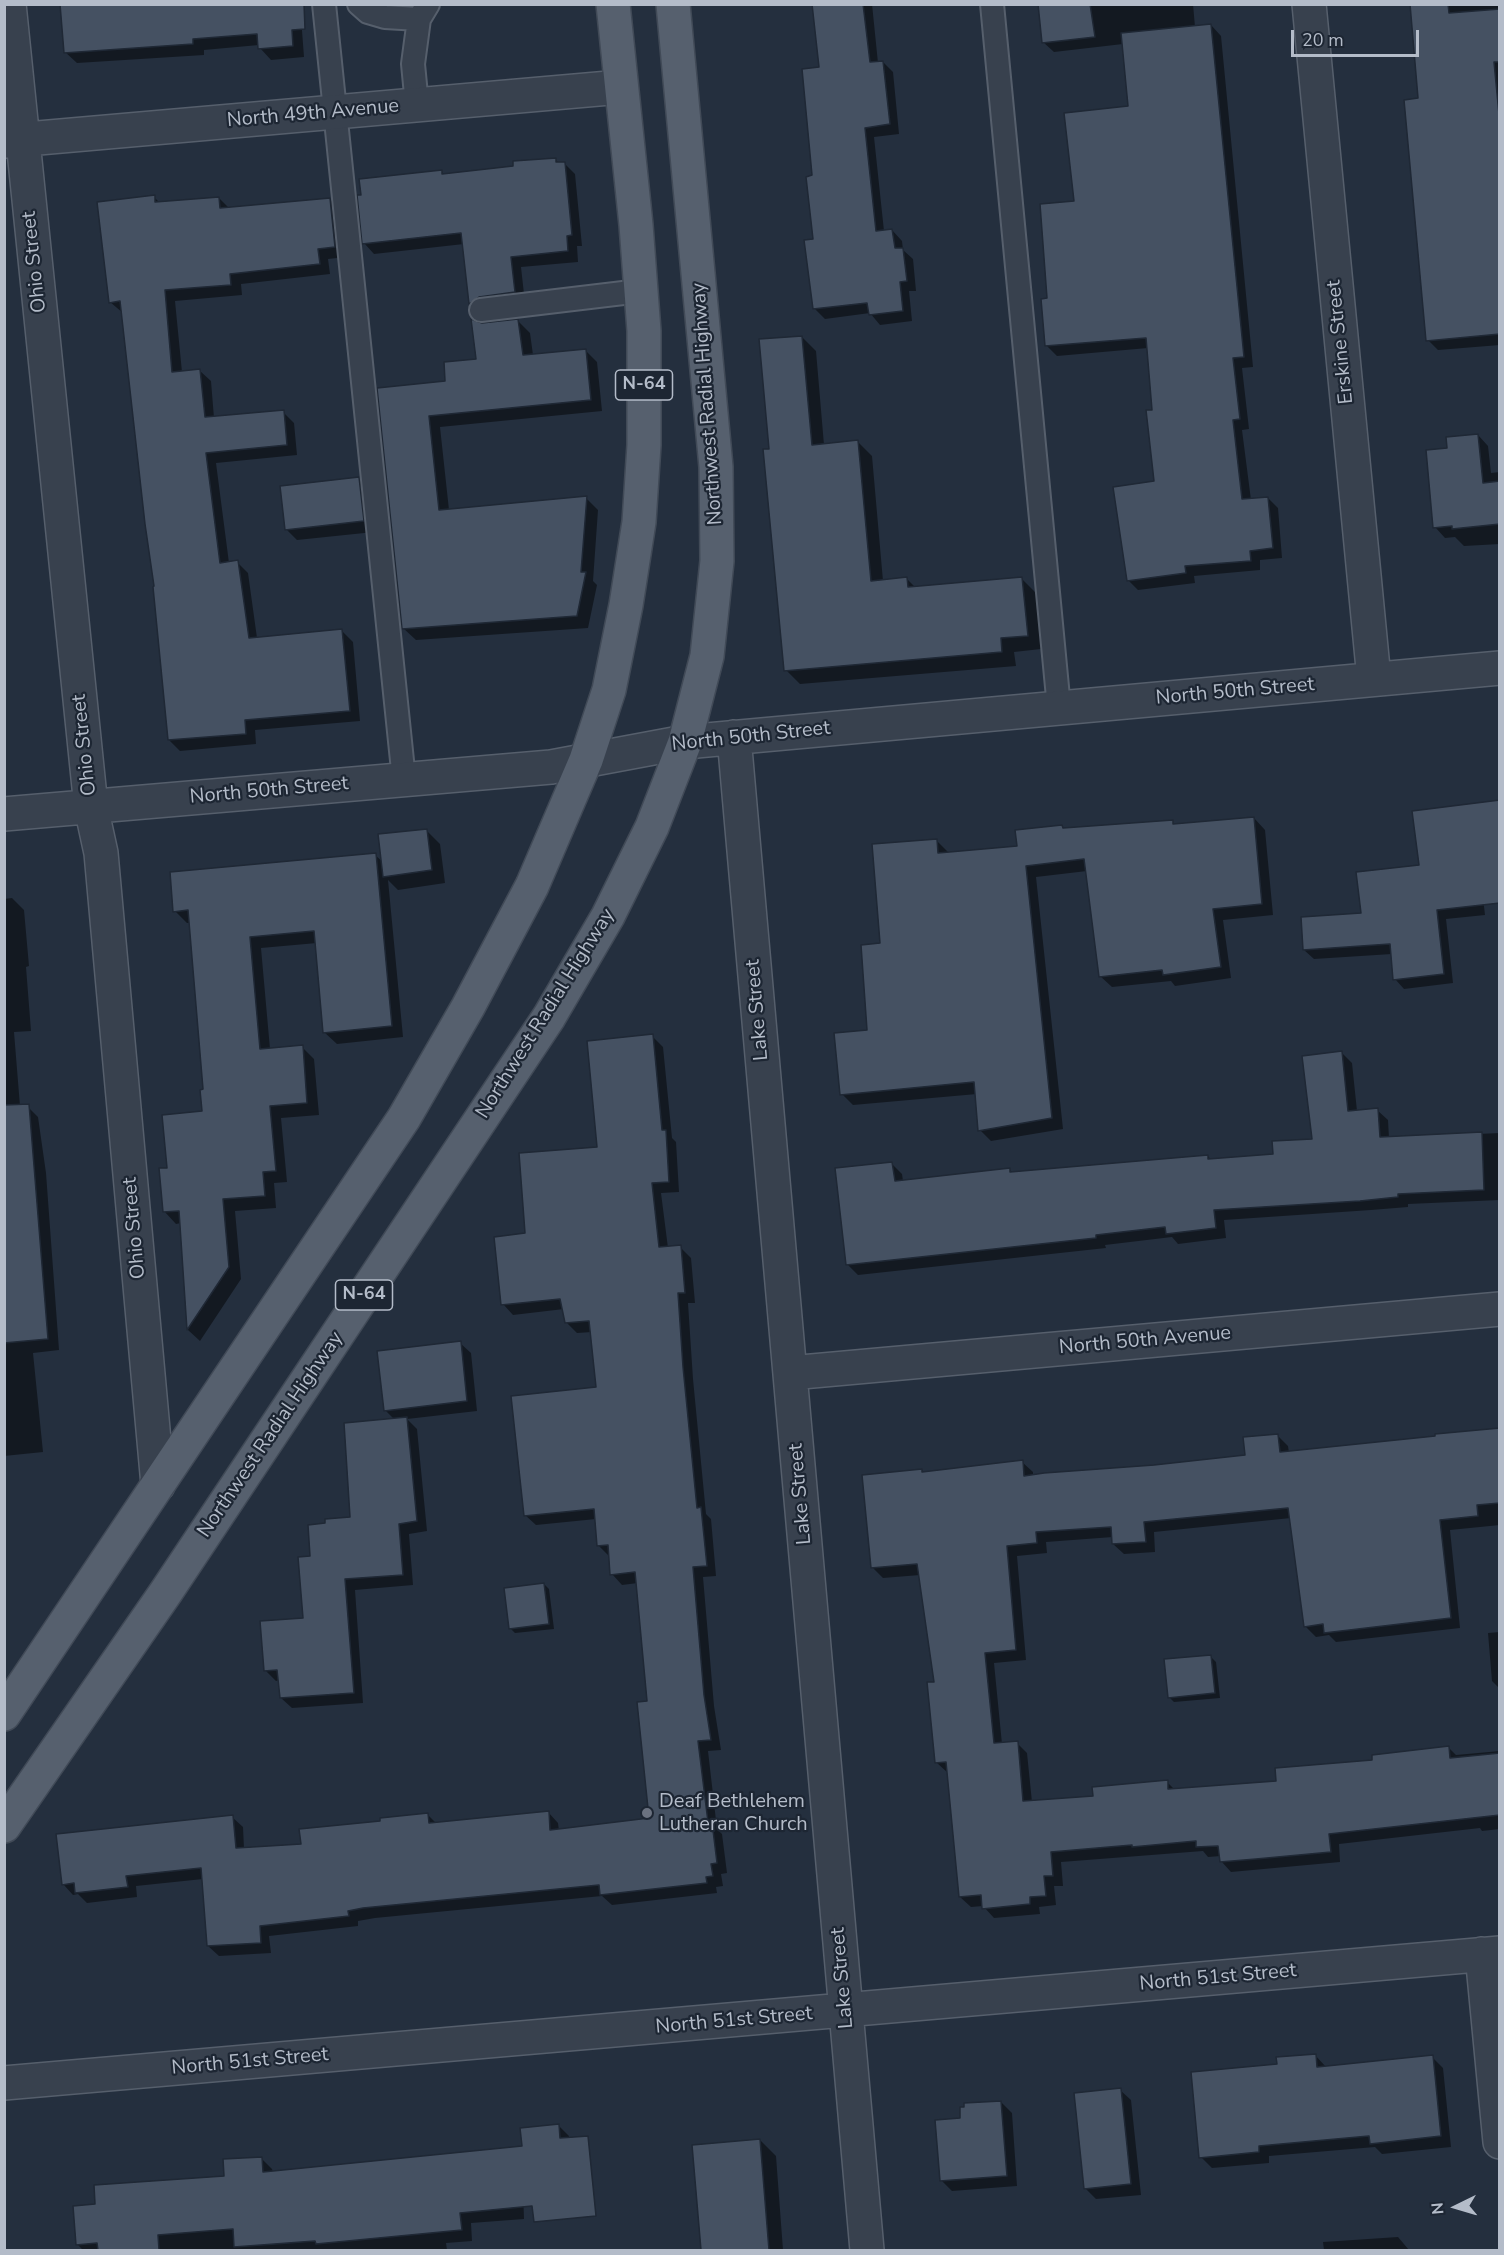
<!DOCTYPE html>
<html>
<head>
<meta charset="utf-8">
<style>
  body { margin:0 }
  #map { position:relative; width:1504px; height:2255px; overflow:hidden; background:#242f3e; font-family:"Nunito Sans",sans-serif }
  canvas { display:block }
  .frame { position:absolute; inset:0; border:6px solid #b4bcc9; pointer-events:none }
  .north { position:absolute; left:1426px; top:2177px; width:60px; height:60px; -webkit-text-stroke:4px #1d2633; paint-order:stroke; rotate:265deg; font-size:16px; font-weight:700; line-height:24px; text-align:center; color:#b4bcc9 }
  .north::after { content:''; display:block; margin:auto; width:21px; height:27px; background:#b4bcc9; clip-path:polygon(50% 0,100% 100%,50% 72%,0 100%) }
  .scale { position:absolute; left:1291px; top:30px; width:128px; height:27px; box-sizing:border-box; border:3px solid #b4bcc9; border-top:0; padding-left:8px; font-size:18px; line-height:21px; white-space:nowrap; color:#b4bcc9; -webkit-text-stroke:4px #1d2633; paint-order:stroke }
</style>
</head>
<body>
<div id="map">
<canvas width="1504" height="2255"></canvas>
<div class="frame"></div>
<div class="north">N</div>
<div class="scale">20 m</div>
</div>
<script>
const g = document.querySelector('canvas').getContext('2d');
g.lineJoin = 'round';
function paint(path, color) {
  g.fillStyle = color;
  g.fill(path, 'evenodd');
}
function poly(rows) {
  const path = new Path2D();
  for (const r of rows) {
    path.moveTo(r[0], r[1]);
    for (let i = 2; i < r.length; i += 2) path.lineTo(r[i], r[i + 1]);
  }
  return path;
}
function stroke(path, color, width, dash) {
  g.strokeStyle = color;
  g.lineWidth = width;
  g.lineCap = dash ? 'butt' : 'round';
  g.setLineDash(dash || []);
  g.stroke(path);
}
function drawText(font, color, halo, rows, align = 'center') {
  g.font = font + ' "Nunito Sans",sans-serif';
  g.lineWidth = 4.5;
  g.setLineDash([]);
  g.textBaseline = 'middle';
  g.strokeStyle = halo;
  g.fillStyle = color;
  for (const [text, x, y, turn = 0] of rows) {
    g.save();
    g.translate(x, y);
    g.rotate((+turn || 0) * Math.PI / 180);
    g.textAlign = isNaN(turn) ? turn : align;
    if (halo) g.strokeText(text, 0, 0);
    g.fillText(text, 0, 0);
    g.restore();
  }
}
paint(poly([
  [300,4,304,57,271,60,260,48,259,45,204,50,204,55,77,63,65,52],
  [376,4,430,4,390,13],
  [813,4,872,4,878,63,883,62,893,72,899,134,874,137,884,231,892,230,902,241,903,250,913,259,916,291,909,291,912,321,880,325,870,313,825,319,815,309,814,177,821,68],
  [1039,4,1193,4,1195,27,1211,25,1221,36,1253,367,1242,368,1249,429,1242,430,1251,500,1268,498,1278,508,1282,558,1260,560,1260,570,1194,576,1195,583,1138,590,1128,580,1156,482,1148,348,1057,356,1047,346,1049,300,1075,202,1129,107,1123,44,1054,52,1043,42],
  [1412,4,1500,4,1500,345,1438,350,1428,340,1420,100],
  [555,159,560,164,564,163,575,174,582,246,577,246,578,262,521,267,525,303,481,313,471,303,464,244,374,254,364,243,441,171,446,176,515,168],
  [154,197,160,203,219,198,230,209,330,199,341,210,346,257,328,259,330,274,241,284,242,295,175,301,182,372,200,371,211,381,214,418,283,412,294,423,297,455,216,463,229,563,237,562,248,573,257,638,342,631,353,642,360,721,255,730,256,744,180,751,169,740,154,588,123,313,110,302],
  [518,321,530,333,533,355,585,350,597,362,602,411,440,427,449,510,586,498,598,510,593,581,597,585,588,628,416,640,403,628,379,389,447,382,478,360,482,325],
  [802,337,816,351,824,445,858,442,872,456,883,581,907,579,916,588,1022,579,1036,593,1041,649,1014,652,1016,666,800,684,786,670,771,450],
  [1478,435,1488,446,1491,473,1500,472,1500,544,1464,546,1455,537,1445,538,1435,527,1448,449],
  [359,479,369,490,374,532,297,540,286,529],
  [1254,818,1265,830,1273,915,1223,920,1231,978,1175,986,1171,981,1112,987,1100,976,1087,871,1036,877,1063,1129,991,1141,980,1130,977,1094,853,1105,842,1094,869,1031,881,945,937,841,949,853,1018,847,1064,829,1172,822,1175,825],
  [427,831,440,844,445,883,398,890,388,880,403,1037,337,1044,324,1032,317,943,261,948,270,1049,302,1047,314,1059,319,1115,281,1118,287,1182,274,1183,276,1208,235,1211,241,1279,200,1341,188,1330,181,1223,176,1224,164,1211,168,1169,204,1112,205,1091,190,923,187,923,175,911,375,855,383,862],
  [1479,863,1485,915,1446,919,1453,983,1404,989,1395,979,1392,954,1314,959,1304,950,1362,915,1421,866],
  [12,898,24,910,29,966,26,967,31,1031,14,1032,20,1106,26,1105,38,1117,46,1173,59,1350,33,1353,43,1452,4,1456,4,899],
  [652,1036,663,1047,672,1138,676,1142,679,1192,661,1193,668,1248,680,1247,691,1258,695,1303,688,1303,693,1379,706,1514,711,1519,716,1576,703,1577,714,1706,721,1750,708,1751,717,1829,722,1834,727,1873,721,1874,723,1886,716,1887,717,1893,612,1905,602,1896,375,1918,358,1921,358,1926,269,1936,271,1953,219,1956,208,1946,203,1879,136,1886,137,1897,87,1903,78,1894,73,1895,63,1884,232,1817,243,1827,244,1849,302,1845,382,1822,428,1815,437,1824,548,1812,558,1823,559,1831,651,1819,648,1702,638,1583,622,1585,612,1574,609,1556,598,1545,596,1519,536,1525,525,1515,598,1388,592,1332,577,1333,566,1322,564,1309,513,1315,503,1304,526,1235,599,1148],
  [1342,1053,1352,1063,1357,1111,1377,1110,1388,1120,1389,1138,1500,1133,1500,1200,1408,1204,1408,1207,1371,1210,1224,1220,1226,1238,1178,1244,1172,1237,1105,1245,1106,1248,858,1275,848,1265,892,1164,902,1174,903,1181,1009,1169,1013,1173,1208,1156,1211,1160,1274,1155,1314,1140],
  [460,1343,471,1353,477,1411,407,1419,417,1429,427,1531,409,1534,413,1585,355,1590,363,1703,292,1708,281,1698,280,1680,276,1681,265,1670,305,1619,312,1557,351,1519,395,1420,385,1410],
  [1500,1430,1500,1525,1450,1530,1460,1628,1336,1642,1329,1635,1316,1637,1305,1626,1291,1518,1154,1532,1155,1552,1124,1554,1113,1544,1113,1537,1046,1542,1047,1553,1017,1556,1026,1660,994,1663,1002,1744,1017,1743,1027,1753,1032,1802,1095,1797,1167,1782,1175,1790,1278,1783,1374,1761,1449,1748,1456,1755,1500,1751,1500,1829,1482,1831,1480,1828,1339,1844,1340,1862,1231,1872,1221,1861,1221,1856,1208,1857,1203,1851,1061,1862,1063,1886,1054,1886,1056,1905,1039,1907,1040,1914,994,1918,983,1906,971,1907,960,1897,948,1773,937,1763,935,1683,920,1575,883,1578,873,1568,922,1470,924,1473,1022,1462,1033,1472,1033,1476,1154,1467,1247,1456,1277,1435,1288,1446,1289,1453],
  [544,1584,549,1589,554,1629,515,1633,510,1628],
  [1500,1632,1500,1689,1492,1681,1488,1633],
  [1211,1657,1216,1662,1220,1698,1174,1702,1169,1697],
  [1315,2055,1326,2067,1432,2057,1443,2068,1451,2147,1382,2154,1375,2147,1269,2156,1269,2163,1212,2168,1201,2157,1279,2065],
  [1120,2090,1131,2100,1141,2195,1096,2199,1085,2188],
  [1001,2102,1012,2113,1017,2186,952,2191,941,2180,962,2119],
  [558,2125,569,2136,572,2172,522,2129],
  [760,2140,776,2156,783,2250,703,2250,694,2146],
  [261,2158,272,2169,273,2172,522,2159,524,2219,471,2223,472,2241,446,2243,447,2250,83,2250,77,2244,97,2206,226,2177],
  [1398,2237,1409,2250,1324,2250,1323,2242]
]), '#0007');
const building = poly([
  [60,4,304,4,305,29,292,30,293,46,258,49,257,34,193,39,193,44,64,53,60,4],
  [812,4,863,4,870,62,883,61,890,124,865,128,876,231,892,229,895,248,903,248,907,281,900,282,903,311,869,315,867,303,813,309,804,240,813,239,806,177,812,175,802,69,819,67,812,4],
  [1038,4,1090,4,1095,37,1042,43,1038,4],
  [1410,4,1448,4,1449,13,1500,9,1500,62,1494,62,1500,125,1500,334,1426,341,1404,100,1418,98,1410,4],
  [1211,24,1244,357,1233,358,1240,419,1233,420,1242,499,1268,497,1273,548,1250,551,1251,561,1185,566,1186,573,1127,581,1113,487,1154,481,1146,410,1152,410,1146,338,1045,346,1041,299,1047,298,1040,204,1074,201,1064,113,1128,106,1121,33,1211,24],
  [556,158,556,162,565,162,572,235,567,236,568,251,511,257,515,292,479,297,469,304,461,233,362,244,357,195,361,195,359,179,442,170,442,174,513,166,513,161,556,158],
  [155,195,155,202,219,197,220,208,330,198,335,247,318,249,320,264,230,274,231,285,165,290,172,372,200,369,205,417,284,410,287,445,206,453,220,563,238,560,249,638,342,629,350,711,245,720,246,734,168,740,153,587,154,586,145,524,120,301,109,303,97,202,155,195],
  [471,319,482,323,518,319,523,355,586,349,591,400,429,416,439,510,587,496,581,572,586,572,577,616,402,629,377,388,445,381,444,362,476,359,471,319],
  [802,336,812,445,858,440,871,581,907,577,908,587,1022,577,1028,636,1001,638,1002,652,784,671,763,449,769,449,759,339,802,336],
  [1478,434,1483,483,1500,481,1500,524,1452,529,1452,526,1433,528,1426,450,1447,448,1446,437,1478,434],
  [359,477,364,521,285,530,280,486,359,477],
  [1500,800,1500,903,1437,910,1444,974,1393,980,1390,944,1303,950,1301,917,1361,913,1356,872,1419,865,1412,811,1500,800],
  [1254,817,1262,904,1213,909,1221,967,1163,975,1162,970,1099,977,1084,859,1026,866,1052,1118,978,1131,974,1082,840,1095,834,1033,867,1030,861,945,880,943,872,844,937,839,938,853,1017,846,1015,830,1062,825,1063,828,1173,820,1173,824,1254,817],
  [427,829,432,870,383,877,378,834,427,829],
  [376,853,392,1026,323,1033,314,931,250,937,260,1049,303,1045,307,1103,270,1106,276,1171,263,1172,265,1196,223,1199,229,1267,187,1330,179,1211,163,1212,159,1168,167,1168,162,1115,202,1111,200,1090,203,1089,188,910,173,912,170,872,376,853],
  [653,1034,662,1130,666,1130,669,1182,652,1183,659,1247,681,1245,685,1293,678,1293,683,1367,697,1508,701,1507,707,1566,693,1567,704,1695,711,1740,698,1741,708,1822,712,1822,717,1863,711,1864,713,1876,706,1877,707,1883,600,1895,599,1885,363,1908,348,1911,349,1916,260,1926,261,1943,207,1946,201,1868,126,1876,128,1887,75,1893,74,1883,62,1885,56,1834,233,1815,236,1848,301,1844,299,1829,380,1821,380,1818,428,1813,429,1823,549,1811,550,1830,649,1818,637,1702,647,1701,635,1572,610,1575,608,1545,597,1546,594,1509,524,1516,511,1396,596,1387,589,1321,565,1323,560,1299,501,1305,494,1237,525,1233,519,1153,597,1147,587,1041,653,1034],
  [1342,1051,1348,1111,1378,1108,1380,1137,1482,1132,1484,1190,1398,1194,1398,1197,1360,1201,1214,1210,1216,1228,1166,1234,1165,1227,1096,1235,1096,1238,846,1265,835,1168,892,1162,895,1181,1010,1168,1010,1172,1208,1155,1208,1159,1273,1154,1272,1141,1312,1139,1302,1056,1342,1051],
  [29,1104,48,1339,4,1343,4,1105,29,1104],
  [461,1341,467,1401,384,1411,377,1351,461,1341],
  [407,1417,417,1521,399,1524,403,1575,345,1579,354,1693,280,1698,277,1670,264,1671,260,1621,303,1618,298,1557,310,1556,308,1525,325,1523,325,1519,350,1517,344,1423,407,1417],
  [1500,1428,1500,1503,1477,1505,1478,1516,1440,1520,1451,1618,1324,1633,1323,1624,1304,1627,1288,1508,1144,1522,1146,1542,1112,1544,1111,1527,1036,1532,1037,1543,1007,1546,1016,1650,985,1653,994,1743,1018,1741,1023,1801,1093,1796,1092,1787,1168,1780,1168,1789,1276,1781,1275,1768,1372,1760,1372,1755,1449,1746,1450,1758,1500,1753,1500,1815,1329,1834,1331,1852,1256,1859,1220,1862,1218,1846,1196,1847,1196,1841,1132,1847,1132,1845,1051,1852,1053,1876,1044,1876,1046,1896,1030,1897,1030,1904,982,1909,981,1895,959,1897,946,1762,935,1763,927,1682,934,1682,917,1564,871,1568,862,1475,922,1469,922,1472,1023,1460,1024,1476,1044,1473,1154,1465,1245,1455,1243,1437,1278,1434,1280,1452,1435,1436,1435,1434,1500,1428],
  [544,1583,549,1624,509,1629,504,1588,544,1583],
  [1211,1655,1215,1693,1168,1698,1164,1659,1211,1655],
  [1316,2054,1317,2067,1433,2055,1441,2136,1370,2144,1369,2136,1259,2146,1259,2152,1199,2158,1191,2072,1277,2064,1276,2057,1316,2054],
  [1121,2088,1131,2184,1084,2189,1074,2093,1121,2088],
  [1001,2101,1007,2176,940,2181,935,2120,960,2118,960,2107,964,2107,964,2103,1001,2101],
  [559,2124,560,2138,588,2136,596,2216,534,2222,532,2206,460,2213,462,2230,316,2244,315,2241,234,2247,233,2229,158,2235,159,2250,98,2250,97,2243,76,2245,73,2206,95,2204,94,2185,224,2176,223,2159,262,2157,263,2172,522,2146,520,2128,559,2124],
  [760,2139,769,2250,701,2250,692,2145,760,2139]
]);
paint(building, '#455162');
stroke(building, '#1f2835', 1.5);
const service = poly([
  [324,4,404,780],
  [359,4,368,12,385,17,419,19],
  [992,4,1059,708],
  [417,105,413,64,419,19,428,4],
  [481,310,640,291]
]);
const minor = poly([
  [9,4,91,807,101,853,158,1485],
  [1309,4,1374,679],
  [4,141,621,87],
  [734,737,867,2250],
  [4,814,551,767,685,742,1500,668],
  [790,1373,1500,1309],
  [1482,1954,1500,2142],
  [4,2083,1500,1953]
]);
const primary = poly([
  [4,1714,404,1118,468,1007,532,886,586,760,609,690,626,605,639,522,644,445,644,331,636,225,613,4],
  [4,1826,166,1592,549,1017,608,916,652,827,685,742,707,656,717,561,716,467,673,4]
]);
stroke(service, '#565f6c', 26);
stroke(minor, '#565f6c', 36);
stroke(primary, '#414a57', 36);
stroke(service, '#38414e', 22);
stroke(minor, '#38414e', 33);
stroke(primary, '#56606e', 33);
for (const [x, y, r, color] of [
  [647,1813,6,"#6b7280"]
]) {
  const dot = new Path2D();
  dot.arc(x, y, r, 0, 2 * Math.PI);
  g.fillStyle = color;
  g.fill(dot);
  stroke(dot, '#1d2633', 2);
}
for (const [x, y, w] of [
  [644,385,57],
  [364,1295,57]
]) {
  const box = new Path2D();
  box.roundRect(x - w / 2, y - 15, w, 30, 4.5);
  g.fillStyle = '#1d2633';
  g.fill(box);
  stroke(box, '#b4bcc9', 1.5);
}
drawText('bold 18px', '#b4bcc9', null, [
  ["N-64",644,385],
  ["N-64",364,1295]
]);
drawText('20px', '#b4bcc9', '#1d2633', [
  ["North 49th Avenue",313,114,-5],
  ["Ohio Street",35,262,-96],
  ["Erskine Street",1341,342,-96],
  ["Northwest Radial Highway",708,404,-94],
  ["North 50th Street",1235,692,-5],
  ["North 50th Street",751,737,-6],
  ["Ohio Street",85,745,-96],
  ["North 50th Street",269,791,-5],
  ["Lake Street",758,1010,-95],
  ["Northwest Radial Highway",546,1014,-58],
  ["Ohio Street",135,1228,-95],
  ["North 50th Avenue",1145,1341,-5],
  ["Northwest Radial Highway",271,1435,-56],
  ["Lake Street",801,1494,-95],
  ["Lake Street",843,1978,-95],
  ["North 51st Street",1218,1978,-5],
  ["North 51st Street",734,2021,-5],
  ["North 51st Street",250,2062,-5]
]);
drawText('20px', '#b4bcc9', '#1d2633', [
  ["Deaf Bethlehem",659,1802],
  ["Lutheran Church",659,1825]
], 'left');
</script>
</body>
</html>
